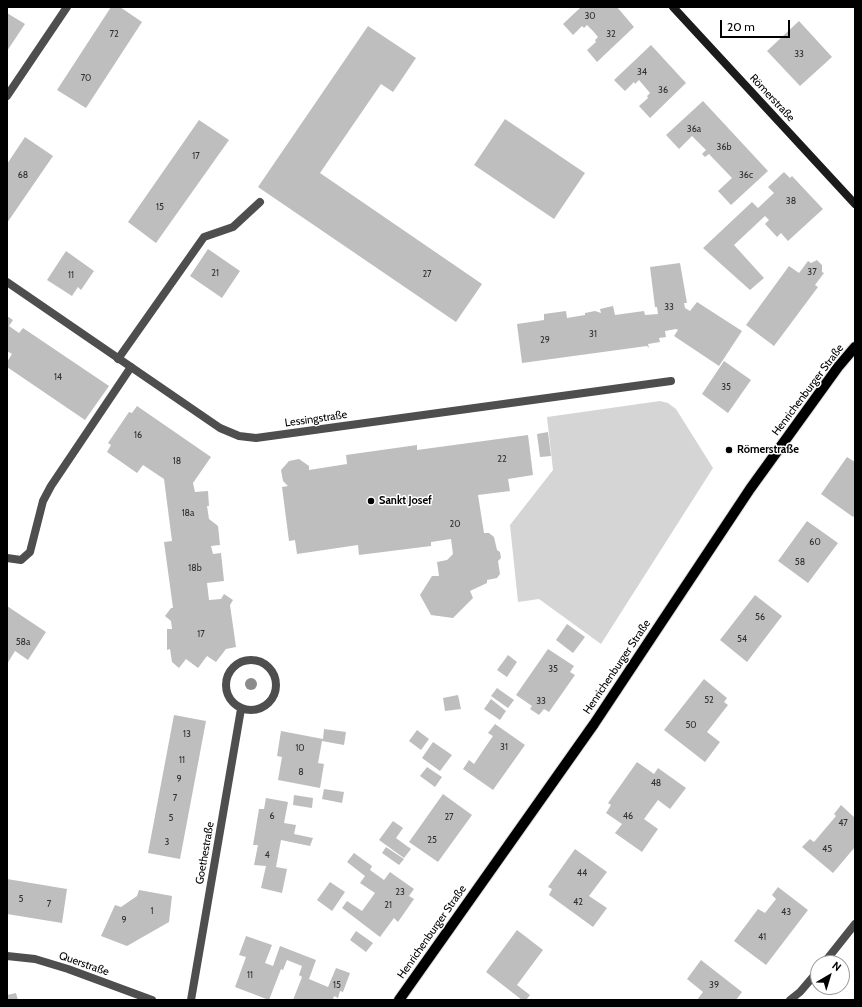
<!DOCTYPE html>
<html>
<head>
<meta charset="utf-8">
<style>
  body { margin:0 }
  #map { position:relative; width:862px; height:1007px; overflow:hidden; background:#fff; font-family:Cabin,sans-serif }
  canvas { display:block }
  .frame { position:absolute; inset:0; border:8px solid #000; pointer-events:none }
  .north { position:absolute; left:810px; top:955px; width:40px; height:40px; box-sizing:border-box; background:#fff; border:1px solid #999; border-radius:50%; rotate:38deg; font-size:11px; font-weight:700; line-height:16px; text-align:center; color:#000 }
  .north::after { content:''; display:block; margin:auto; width:14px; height:18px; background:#000; clip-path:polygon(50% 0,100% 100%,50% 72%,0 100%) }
  .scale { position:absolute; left:720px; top:20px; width:70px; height:18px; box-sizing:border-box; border:2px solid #000; border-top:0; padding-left:5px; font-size:12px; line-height:14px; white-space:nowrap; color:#000; -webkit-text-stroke:3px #fff; paint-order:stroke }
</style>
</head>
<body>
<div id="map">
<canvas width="862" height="1007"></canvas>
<div class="frame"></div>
<div class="north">N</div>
<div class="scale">20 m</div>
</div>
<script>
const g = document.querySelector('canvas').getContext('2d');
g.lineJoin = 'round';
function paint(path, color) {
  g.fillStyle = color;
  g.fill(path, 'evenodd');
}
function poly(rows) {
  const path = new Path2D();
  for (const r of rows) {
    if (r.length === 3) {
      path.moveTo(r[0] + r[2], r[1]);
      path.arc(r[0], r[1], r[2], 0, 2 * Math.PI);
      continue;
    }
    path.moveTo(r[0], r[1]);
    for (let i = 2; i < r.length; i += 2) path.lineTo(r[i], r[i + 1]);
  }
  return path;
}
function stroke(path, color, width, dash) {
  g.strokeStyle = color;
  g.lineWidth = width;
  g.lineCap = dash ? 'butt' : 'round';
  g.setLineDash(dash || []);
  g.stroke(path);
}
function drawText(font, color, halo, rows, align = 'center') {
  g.font = font + ' Cabin,sans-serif';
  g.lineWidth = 3;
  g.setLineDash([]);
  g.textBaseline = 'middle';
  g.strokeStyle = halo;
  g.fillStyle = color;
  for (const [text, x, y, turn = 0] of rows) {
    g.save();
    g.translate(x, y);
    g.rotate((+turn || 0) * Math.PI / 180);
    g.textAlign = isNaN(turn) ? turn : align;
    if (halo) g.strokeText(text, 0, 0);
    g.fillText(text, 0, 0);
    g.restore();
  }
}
paint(poly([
  [660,401,668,403,676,409,713,468,601,644,539,599,518,602,510,525,553,470,547,417]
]), '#d5d5d5');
paint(poly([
  [111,7,120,7,142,22,86,108,57,90],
  [581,7,617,7,634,27,597,62,587,50,596,42,595,40,598,37,593,31,587,25,584,28,582,26,573,35,563,24],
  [7,13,25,24,7,51],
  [799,21,832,57,800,86,767,51],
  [368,26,416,58,393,92,381,84,320,173,482,284,456,322,258,187],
  [651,45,686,83,650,118,639,106,648,98,647,96,650,93,639,80,635,84,634,82,625,91,614,80],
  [703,101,768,171,731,205,718,191,732,178,709,154,705,157,702,154,706,150,692,136,679,149,666,135],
  [505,119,585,173,554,219,474,165],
  [199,120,229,140,156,243,128,222],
  [25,137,53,156,7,223,7,164],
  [784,172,790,178,792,176,823,209,788,241,781,233,777,237,765,224,769,220,765,216,734,245,764,278,750,290,703,248,752,202,758,208,774,193,768,187],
  [208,249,240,271,222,298,190,276],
  [66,251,94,271,81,290,78,287,72,296,47,280],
  [817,260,822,265,822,272,824,273,815,285,818,287,774,346,746,325,789,266,799,273,808,261,811,263],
  [680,263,687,303,684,303,685,308,690,311,697,302,742,331,719,366,674,336,678,330,676,329,665,331,666,337,659,338,660,342,648,344,649,348,647,346,522,363,517,324,544,320,544,314,566,311,567,318,585,315,585,313,595,311,601,313,600,309,613,306,615,315,644,311,645,315,658,314,657,307,655,307,650,267],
  [7,316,13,320,9,326,19,333,23,328,109,386,85,420,7,367,7,362,12,354,7,351],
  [724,361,751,380,728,413,702,394],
  [137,406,211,457,193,483,195,492,208,491,209,506,207,506,209,519,218,526,220,545,211,546,213,554,221,553,224,581,207,583,209,600,221,599,224,594,233,600,230,605,236,647,226,649,216,662,207,656,198,668,186,659,179,668,172,662,170,649,167,650,167,629,172,629,171,621,165,616,171,608,173,608,164,542,172,541,164,479,143,465,137,473,107,452,111,445,108,443,129,412,132,413],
  [548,432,551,456,540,457,537,434],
  [528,435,533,475,508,479,510,491,478,495,484,533,489,533,494,537,497,550,500,552,501,558,498,561,500,574,497,578,487,580,487,583,470,591,473,598,453,618,431,615,420,595,432,576,439,576,437,562,447,560,453,554,451,539,431,542,431,546,359,555,358,545,297,554,295,540,289,541,282,487,288,486,283,481,281,470,289,461,299,459,309,466,309,470,347,464,346,455,417,445,417,450],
  [847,457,855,462,855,515,853,517,821,494],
  [807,521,838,543,808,583,778,561],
  [755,595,782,616,747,662,720,640],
  [7,606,46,632,28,660,15,651,7,664],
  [567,624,585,637,573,653,556,640],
  [548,649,574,666,570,672,575,675,549,712,544,709,539,715,530,709,532,706,516,695],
  [508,655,517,662,507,677,497,670],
  [704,679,727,698,724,702,728,705,707,732,720,742,705,762,664,730],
  [497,688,514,700,508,708,491,696],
  [458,695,461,709,445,711,443,698],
  [491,699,506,711,500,720,484,709],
  [174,715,206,721,180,859,148,853],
  [495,724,525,745,493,790,463,769,469,760,474,764,484,749,493,736,488,733],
  [324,729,346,732,344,745,322,741,318,763,324,764,320,788,278,780,282,757,277,756,281,731,323,739],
  [417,730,429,739,421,750,409,741],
  [433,742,452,755,440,771,422,758],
  [637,762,654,774,658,768,686,788,670,809,658,800,644,819,658,829,642,852,615,833,622,824,606,813,611,805,608,803],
  [427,767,442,777,435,787,420,776],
  [324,789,344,792,342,803,322,799],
  [443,794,472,815,438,862,409,842],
  [294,795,313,798,312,808,293,805],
  [266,798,288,802,284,823,296,825,294,834,313,838,310,846,281,840,276,867,287,869,282,893,261,888,266,866,254,865,258,845,253,845,259,809,264,809],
  [841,805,855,818,855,847,833,873,802,847,810,839,814,842,836,816,834,814],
  [393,821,403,828,396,838,411,849,404,858,379,840],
  [386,847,404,859,399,865,382,853],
  [575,849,607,872,589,896,607,908,593,927,549,895,552,889,548,887],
  [354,853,372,866,370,870,384,880,390,872,414,889,409,896,414,899,398,922,394,918,380,937,342,908,347,901,362,911,375,893,360,883,365,876,347,862],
  [7,879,67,889,62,923,7,914],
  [330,882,345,892,332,911,317,900],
  [778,887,808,910,766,965,734,941,758,909,765,913,776,899,772,895],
  [139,890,172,896,169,922,127,946,101,936,115,905,121,907,137,896],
  [517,930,543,950,517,985,530,995,526,1000,522,1000,486,972],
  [356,931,373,943,366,952,350,940],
  [246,936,272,945,265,963,273,966,280,946,316,960,309,979,328,987,336,968,350,973,343,992,340,991,338,998,334,996,333,1000,293,1000,302,977,299,975,302,966,287,960,283,970,281,969,269,1000,235,987,246,957,239,955],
  [701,960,742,992,736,1000,697,1000,703,992,687,979],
  [16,993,18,1000,7,1000,7,995]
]), '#bebebe');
const primary = poly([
  [399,1000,594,724,750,489,838,367,855,347]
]);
stroke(primary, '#dbdbdb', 12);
stroke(poly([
  [118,359,204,237,233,227,260,202],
  [7,558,21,560,30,552,43,501,51,486,131,367]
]), '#4e4e4e', 8);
stroke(poly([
  [7,96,67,7],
  [7,282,220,428,239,436,256,438,671,381],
  [251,685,25],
  [7,956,35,959,68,969,152,1000],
  [824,963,855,924],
  [191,1000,241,709],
  [790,1000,800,992,818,971]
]), '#4e4e4e', 8);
stroke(poly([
  [673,7,855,204]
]), '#1b1b1b', 8);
stroke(primary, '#000', 10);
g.fillStyle = '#8b8b8b';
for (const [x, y] of [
  [251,684]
]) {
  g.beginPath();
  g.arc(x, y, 6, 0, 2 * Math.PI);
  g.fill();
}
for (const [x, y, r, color] of [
  [729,450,4,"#000"],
  [371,501,4,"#000"]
]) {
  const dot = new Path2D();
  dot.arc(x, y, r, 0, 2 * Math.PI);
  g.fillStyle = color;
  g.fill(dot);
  stroke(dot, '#fff', 1.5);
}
drawText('9px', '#303030', null, [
  ["30",590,16],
  ["72",114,34],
  ["32",611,34],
  ["33",799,54],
  ["34",642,72],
  ["70",86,78],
  ["36",663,90],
  ["36a",694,129],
  ["36b",724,147],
  ["17",196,156],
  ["68",23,175],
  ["36c",746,175],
  ["38",791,201],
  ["15",160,207],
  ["37",812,272],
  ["21",215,273],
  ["27",427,274],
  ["11",71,275],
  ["33",669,307],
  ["31",593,334],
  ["29",545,340],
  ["14",58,377],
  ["35",726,387],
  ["16",138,435],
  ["22",502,459],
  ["18",177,461],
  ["18a",188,513],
  ["20",455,524],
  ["60",815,542],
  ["58",800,562],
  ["18b",195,568],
  ["56",760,617],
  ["17",201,634],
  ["54",742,639],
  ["58a",23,642],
  ["35",553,669],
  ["52",709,700],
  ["33",541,701],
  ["50",691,725],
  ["13",187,734],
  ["31",504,747],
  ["10",300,748],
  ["11",182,760],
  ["8",301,772],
  ["9",179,779],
  ["48",656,783],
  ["7",175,798],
  ["6",272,816],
  ["46",628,816],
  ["27",449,817],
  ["5",171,818],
  ["47",843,823],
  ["25",432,840],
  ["3",167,842],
  ["45",827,849],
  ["4",267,855],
  ["44",582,873],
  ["23",400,892],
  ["5",21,899],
  ["42",578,902],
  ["7",49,904],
  ["21",388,905],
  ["1",152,911],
  ["43",786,912],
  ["9",124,920],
  ["41",762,937],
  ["11",250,975],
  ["15",337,985],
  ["39",714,985]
]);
drawText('11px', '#000', '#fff', [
  ["Römerstraße",772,98,47],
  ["Henrichenburger Straße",808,390,-53],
  ["Lessingstraße",316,419,-8],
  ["Henrichenburger Straße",617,667,-56],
  ["Goethestraße",205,853,-80],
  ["Henrichenburger Straße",432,932,-55],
  ["Querstraße",84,964,19]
]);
drawText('bold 11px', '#000', '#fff', [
  ["Römerstraße",737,450],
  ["Sankt Josef",379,501]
], 'left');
</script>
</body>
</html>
